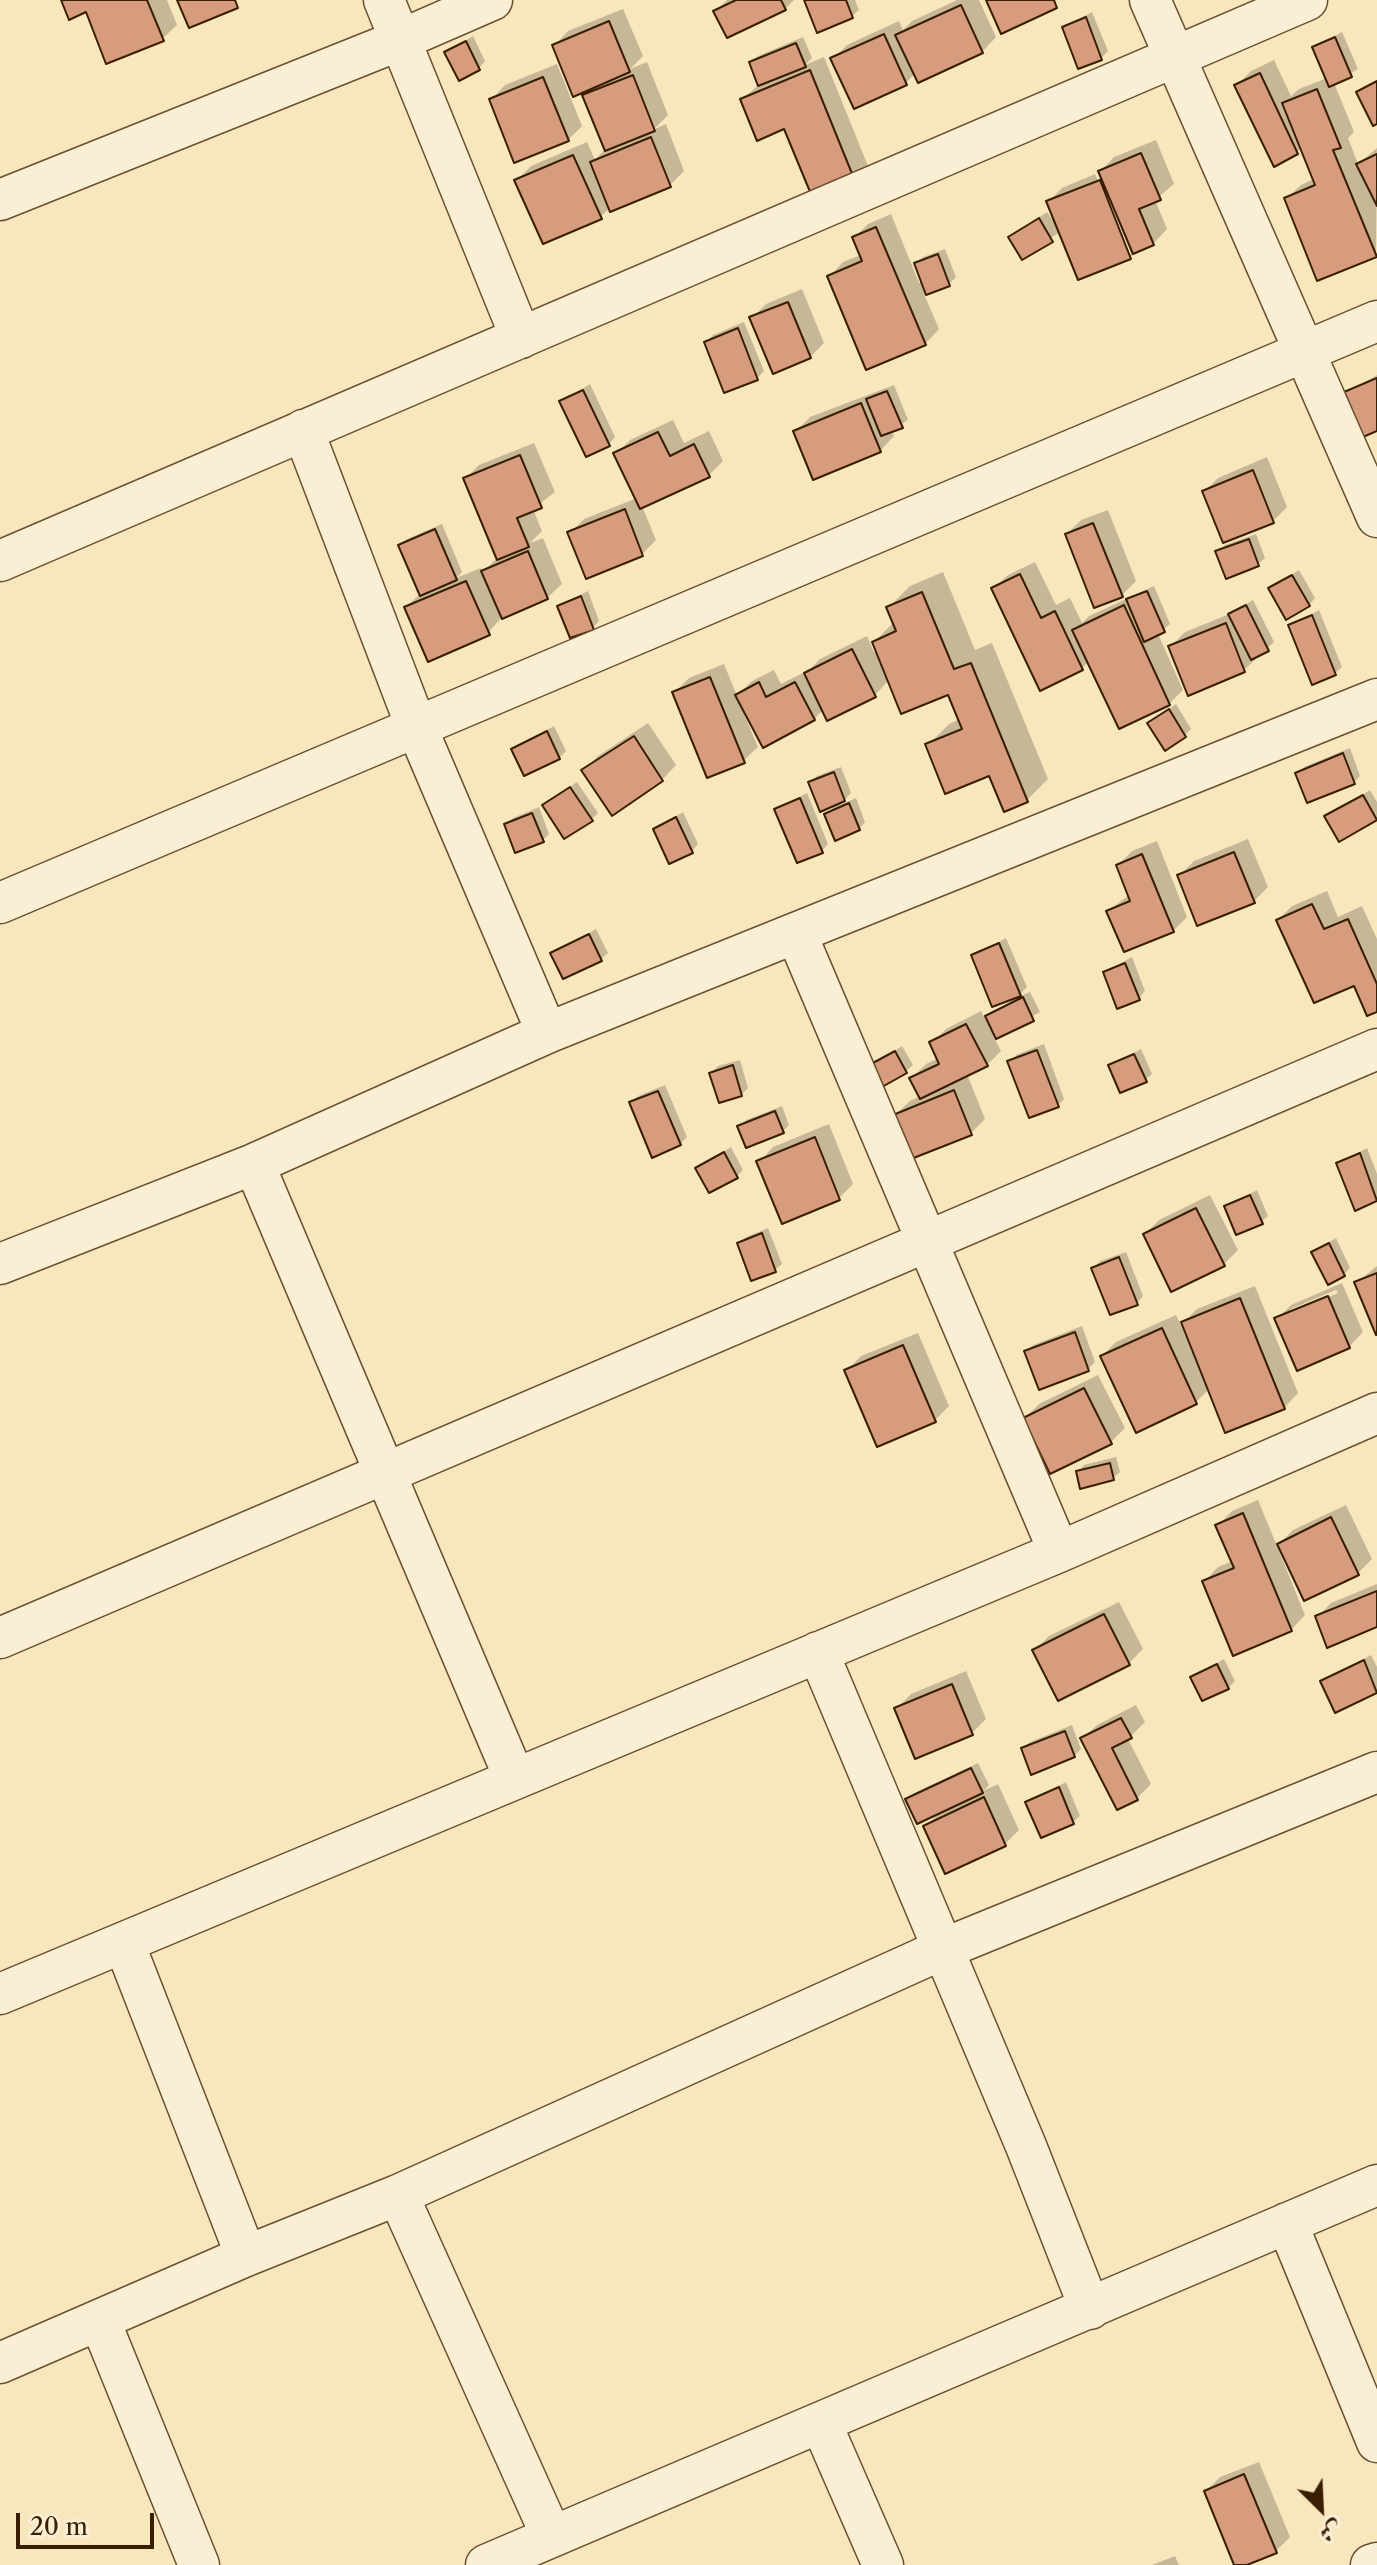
<!DOCTYPE html>
<html>
<head>
<meta charset="utf-8">
<style>
  body { margin:0 }
  #map { position:relative; width:1377px; height:2565px; overflow:hidden; background:#f8e6bd; font-family:"Libre Caslon Text",Amiri,serif }
  canvas { display:block }
  .north { position:absolute; left:1281px; top:2469px; width:80px; height:80px; -webkit-text-stroke:6px #faefd4; paint-order:stroke; rotate:156deg; font-size:22px; font-weight:700; line-height:32px; text-align:center; color:#3a1e01 }
  .north::after { content:''; display:block; margin:auto; width:28px; height:36px; background:#3a1e01; clip-path:polygon(50% 0,100% 100%,50% 72%,0 100%) }
  .scale { position:absolute; left:16px; top:2513px; width:138px; height:36px; box-sizing:border-box; border:4px solid #3a1e01; border-top:0; padding-left:10px; font-size:24px; line-height:28px; white-space:nowrap; color:#3a1e01; -webkit-text-stroke:6px #faefd4; paint-order:stroke }
</style>
</head>
<body>
<div id="map">
<canvas width="1377" height="2565"></canvas>
<div class="north">ش</div>
<div class="scale">20 m</div>
</div>
<script>
const g = document.querySelector('canvas').getContext('2d');
g.lineJoin = 'round';
function paint(path, color) {
  g.fillStyle = color;
  g.fill(path, 'evenodd');
}
function poly(rows) {
  const path = new Path2D();
  for (const r of rows) {
    path.moveTo(r[0], r[1]);
    for (let i = 2; i < r.length; i += 2) path.lineTo(r[i], r[i + 1]);
  }
  return path;
}
function stroke(path, color, width, dash) {
  g.strokeStyle = color;
  g.lineWidth = width;
  g.lineCap = dash ? 'butt' : 'round';
  g.setLineDash(dash || []);
  g.stroke(path);
}
paint(poly([
  [63,0,167,0,177,25,162,39],
  [727,0,794,0,785,9,716,11],
  [806,0,855,0,859,10,852,16],
  [957,0,979,0,996,37,982,52,915,73,906,83,833,59,847,45,899,21,903,30,912,21],
  [623,9,643,56,630,69,647,62,668,115,653,130,666,124,684,171,670,185,611,207,600,217,517,180,531,166,587,142,595,160,606,148,585,96,595,85,554,46,568,31],
  [1092,12,1108,51,1101,58,1064,27],
  [1342,32,1358,69,1334,83,1354,132,1348,138,1358,164,1377,148,1376,255,1286,199,1301,185,1315,178,1302,147,1297,152,1237,85,1251,71,1274,60,1291,96,1299,89,1327,78,1315,47],
  [473,36,485,61,479,68,447,52],
  [803,37,812,58,805,65,824,57,868,166,854,180,785,127,742,99,760,84,751,63,758,56],
  [557,64,582,126,568,140,491,100,505,85],
  [1156,140,1174,184,1155,200,1167,229,1153,244,1130,257,1079,277,1060,232,1022,257,1010,237,1047,212,1059,229,1048,202,1062,188,1095,174,1127,253,1131,253,1099,173,1114,157],
  [891,214,919,283,923,281,916,264,923,257,945,249,956,277,949,284,924,294,939,329,925,344,829,277,843,262,861,255,854,238,868,224],
  [802,289,824,343,810,357,752,318,766,304],
  [744,322,764,371,757,378,706,342,713,335],
  [1377,375,1377,429,1346,393],
  [590,384,615,437,609,444,562,402],
  [894,385,908,420,891,430,894,436,880,451,796,431,810,417],
  [673,420,684,443,709,431,723,461,709,475,642,506,656,540,642,554,570,533,584,519,637,498,616,454,630,440],
  [534,443,555,492,533,509,542,531,530,543,543,538,562,584,547,598,502,617,488,633,406,607,421,593,401,545,407,539,442,524,462,572,456,578,481,568,483,572,498,557,465,479,479,465],
  [1267,457,1287,507,1273,521,1204,492,1218,478],
  [1108,510,1136,581,1122,595,1067,534,1081,520],
  [1256,534,1265,558,1258,564,1218,552,1225,545],
  [1035,562,1056,605,1070,598,1082,623,1089,616,1154,586,1170,624,1158,634,1183,690,1169,704,1089,661,1082,668,993,589,1008,575],
  [1299,570,1315,598,1309,605,1270,589],
  [943,572,975,650,992,643,1048,779,1027,800,990,774,928,745,949,724,960,719,949,692,889,680,875,695,824,709,814,719,747,713,744,714,758,747,743,761,675,692,689,678,724,664,737,696,752,681,774,670,781,684,809,670,820,659,867,636,874,652,877,651,874,642,894,622,889,607,910,586],
  [588,591,599,621,592,628,559,606],
  [1253,600,1274,642,1244,670,1171,646,1185,632,1232,613],
  [1319,610,1342,667,1335,673,1291,626],
  [1176,704,1191,729,1185,735,1150,723],
  [648,723,676,765,662,780,612,813,584,770,598,756],
  [554,726,566,751,559,758,513,749],
  [1350,748,1360,776,1354,782,1297,774,1304,767],
  [841,767,851,793,840,805,856,798,865,822,859,829,826,814,838,803,810,783,817,776],
  [577,782,598,813,592,819,544,805],
  [1370,790,1377,802,1377,818,1339,840,1326,817],
  [807,793,828,844,822,851,776,809],
  [539,807,549,834,543,840,506,824,513,818],
  [683,812,698,844,692,851,655,829],
  [1248,839,1268,887,1253,902,1179,876,1194,861],
  [1157,841,1187,917,1173,931,1108,911,1130,894,1118,865,1132,851],
  [1327,891,1338,917,1362,906,1377,939,1377,1010,1355,983,1278,920,1292,906],
  [596,929,608,953,601,959,552,954],
  [1006,938,1027,987,1016,998,1030,992,1040,1012,994,1037,1001,1051,987,1065,967,1074,985,1119,971,1133,895,1115,910,1101,920,1096,912,1078,926,1064,939,1058,932,1043,946,1029,981,1011,985,1019,1011,1001,974,955],
  [1132,957,1145,991,1139,998,1105,972],
  [1044,1044,1064,1099,1058,1105,1010,1062,1016,1055],
  [902,1046,913,1065,906,1071,873,1065],
  [1141,1049,1152,1074,1145,1080,1110,1065],
  [740,1060,748,1088,741,1095,711,1073,718,1066],
  [665,1085,687,1137,680,1144,631,1103,638,1096],
  [782,1106,789,1125,783,1131,740,1127,746,1120],
  [829,1124,853,1184,839,1198,759,1162,773,1147],
  [731,1147,743,1170,737,1176,698,1168],
  [1367,1148,1377,1174,1377,1199,1356,1208,1338,1163],
  [1257,1190,1268,1216,1261,1222,1227,1206],
  [1210,1195,1238,1250,1224,1264,1145,1234,1159,1220],
  [768,1228,782,1264,775,1270,739,1243,746,1237],
  [1336,1238,1350,1268,1344,1274,1313,1252],
  [1126,1252,1143,1296,1137,1303,1094,1268,1100,1261],
  [1377,1266,1377,1332,1356,1283],
  [1342,1283,1363,1332,1349,1347,1277,1319,1291,1305],
  [1336,1290,1338,1293,1291,1313,1291,1309],
  [1255,1286,1298,1393,1284,1408,1209,1389,1196,1402,1102,1356,1116,1342,1176,1315,1181,1325,1197,1309],
  [1082,1326,1095,1362,1088,1369,1027,1351,1033,1345],
  [918,1333,949,1406,935,1420,847,1370,861,1356],
  [1098,1375,1125,1428,1111,1442,1025,1418,1039,1404],
  [1116,1457,1120,1472,1113,1478,1078,1472,1084,1465],
  [1258,1500,1277,1546,1293,1530,1346,1505,1372,1559,1358,1573,1305,1598,1282,1550,1279,1551,1305,1615,1291,1630,1204,1582,1218,1567,1233,1561,1218,1525,1232,1511],
  [1377,1584,1377,1625,1317,1617,1331,1603],
  [1119,1602,1143,1649,1129,1663,1035,1650,1049,1636],
  [1371,1655,1377,1667,1377,1691,1336,1710,1322,1681],
  [1224,1659,1235,1681,1228,1688,1193,1677],
  [966,1671,986,1719,972,1733,897,1708,911,1694],
  [1136,1705,1145,1722,1128,1739,1151,1784,1137,1798,1082,1739,1097,1725],
  [1072,1725,1081,1749,1074,1756,1023,1748,1030,1742],
  [978,1763,989,1785,983,1791,998,1784,1019,1830,1005,1844,926,1826,940,1812,907,1799,914,1793],
  [1066,1782,1080,1816,1073,1822,1028,1802],
  [1259,2462,1290,2537,1276,2551,1236,2565,1206,2491,1220,2477],
  [1175,2556,1179,2565,1152,2565]
]), '#0003');
const building = poly([
  [61,0,147,0,164,41,106,64,86,12,69,20,61,0],
  [177,0,235,0,238,8,189,28,177,0],
  [736,0,781,0,786,10,727,38,713,11,736,0],
  [804,0,846,0,853,18,817,33,804,0],
  [986,0,1054,0,1057,8,1001,34,986,0],
  [961,5,983,53,918,83,895,35,961,5],
  [1086,17,1102,60,1078,69,1062,27,1086,17],
  [609,21,630,72,573,97,552,45,609,21],
  [884,34,907,85,854,109,830,58,884,34],
  [1335,37,1352,77,1329,87,1312,47,1335,37],
  [466,41,480,70,459,81,444,52,466,41],
  [796,43,806,67,758,86,749,62,796,43],
  [810,70,855,181,813,199,784,129,757,141,740,99,810,70],
  [1260,73,1298,154,1274,167,1234,85,1260,73],
  [633,75,655,131,605,151,582,95,633,75],
  [543,77,569,141,514,163,489,99,543,77],
  [1377,81,1377,124,1373,126,1356,92,1377,81],
  [1317,89,1341,148,1333,150,1377,257,1317,281,1284,198,1315,185,1282,103,1317,89],
  [651,137,671,187,610,212,590,162,651,137],
  [1141,153,1161,200,1139,209,1154,245,1133,254,1098,171,1141,153],
  [1377,154,1377,206,1356,164,1377,154],
  [573,155,602,219,543,244,514,180,573,155],
  [1100,180,1131,259,1078,280,1046,201,1100,180],
  [1039,218,1053,242,1022,260,1008,237,1039,218],
  [876,227,926,345,866,370,827,276,862,261,852,237,876,227],
  [938,254,950,286,926,295,914,263,938,254],
  [788,302,811,358,773,374,749,317,788,302],
  [738,328,758,380,724,393,704,342,738,328],
  [1377,378,1377,431,1363,437,1344,392,1377,378],
  [583,390,610,446,586,457,559,401,583,390],
  [887,391,903,428,881,436,866,399,887,391],
  [861,403,881,452,813,480,793,431,861,403],
  [658,432,670,456,694,444,710,477,640,509,613,453,658,432],
  [520,455,542,508,517,518,529,547,497,560,463,478,520,455],
  [1253,470,1274,523,1223,543,1202,491,1253,470],
  [625,509,643,556,586,579,567,532,625,509],
  [1093,523,1123,597,1094,608,1065,534,1093,523],
  [435,529,457,580,420,596,398,545,435,529],
  [1249,539,1259,566,1226,579,1215,551,1249,539],
  [528,551,548,599,502,619,481,571,528,551],
  [1020,574,1041,618,1055,611,1083,670,1040,691,991,588,1020,574],
  [1292,575,1310,606,1286,620,1268,588,1292,575],
  [466,581,490,635,428,662,404,607,466,581],
  [1147,591,1165,632,1144,642,1126,599,1147,591],
  [922,592,954,669,971,663,1028,802,1004,812,989,776,945,794,925,744,962,729,948,695,901,714,872,642,896,631,886,607,922,592],
  [581,596,594,630,570,638,557,606,581,596],
  [1124,605,1170,705,1119,729,1072,630,1124,605],
  [1246,605,1269,651,1251,660,1228,614,1246,605],
  [1312,615,1336,675,1312,685,1288,625,1312,615],
  [1226,623,1245,672,1188,696,1168,646,1226,623],
  [852,649,876,697,827,721,804,673,852,649],
  [710,677,745,763,707,778,672,692,710,677],
  [759,682,766,697,795,682,815,720,763,748,735,695,759,682],
  [1169,709,1186,737,1165,751,1147,723,1169,709],
  [547,731,560,759,524,776,511,749,547,731],
  [634,736,663,781,612,816,581,770,634,736],
  [1343,753,1355,784,1307,803,1295,773,1343,753],
  [834,772,845,801,820,812,808,782,834,772],
  [570,787,593,821,564,839,542,805,570,787],
  [1363,795,1377,820,1339,842,1324,816,1363,795],
  [800,798,823,853,797,863,774,809,800,798],
  [849,803,860,830,835,841,824,814,849,803],
  [532,813,544,842,515,853,504,824,532,813],
  [676,817,693,853,669,864,653,829,676,817],
  [1234,852,1255,903,1197,926,1177,875,1234,852],
  [1142,854,1174,932,1124,952,1106,911,1130,901,1116,865,1142,854],
  [1312,904,1324,929,1348,919,1377,984,1377,1012,1367,1016,1354,986,1314,1003,1276,920,1312,904],
  [589,934,602,961,563,979,550,953,589,934],
  [999,943,1021,996,992,1007,971,955,999,943],
  [1125,963,1140,1000,1117,1009,1103,972,1125,963],
  [1023,997,1034,1021,996,1039,985,1016,1023,997],
  [966,1024,988,1066,920,1099,909,1078,939,1064,929,1042,966,1024],
  [1037,1050,1059,1107,1029,1118,1007,1061,1037,1050],
  [895,1051,907,1073,882,1087,871,1064,895,1051],
  [1134,1054,1147,1082,1120,1093,1108,1065,1134,1054],
  [733,1065,742,1096,719,1103,709,1073,733,1065],
  [954,1090,972,1135,911,1159,893,1115,954,1090],
  [658,1091,681,1145,652,1158,629,1102,658,1091],
  [775,1111,784,1133,746,1148,737,1126,775,1111],
  [815,1137,840,1200,782,1224,756,1161,815,1137],
  [724,1152,738,1178,709,1193,695,1168,724,1152],
  [1360,1153,1377,1201,1355,1211,1336,1163,1360,1153],
  [1250,1195,1263,1224,1236,1235,1224,1206,1250,1195],
  [1196,1208,1225,1266,1171,1292,1143,1234,1196,1208],
  [762,1233,776,1272,751,1281,737,1243,762,1233],
  [1329,1243,1345,1276,1328,1285,1311,1252,1329,1243],
  [1119,1257,1138,1305,1110,1315,1091,1268,1119,1257],
  [1377,1273,1377,1335,1376,1335,1354,1282,1377,1273],
  [1328,1296,1350,1348,1297,1371,1274,1318,1328,1296],
  [1240,1298,1285,1409,1225,1433,1181,1322,1240,1298],
  [1162,1328,1197,1404,1136,1433,1100,1356,1162,1328],
  [1075,1332,1089,1371,1039,1390,1024,1351,1075,1332],
  [903,1345,936,1422,877,1447,844,1370,903,1345],
  [1084,1388,1112,1444,1050,1474,1023,1418,1084,1388],
  [1110,1463,1114,1480,1080,1489,1076,1471,1110,1463],
  [1243,1513,1292,1631,1233,1656,1202,1581,1234,1568,1215,1525,1243,1513],
  [1331,1517,1359,1575,1304,1601,1277,1544,1331,1517],
  [1377,1591,1377,1627,1327,1648,1315,1616,1377,1591],
  [1104,1614,1130,1665,1058,1701,1032,1650,1104,1614],
  [1364,1660,1377,1693,1335,1713,1320,1681,1364,1660],
  [1217,1664,1229,1689,1202,1701,1190,1677,1217,1664],
  [952,1684,973,1735,915,1759,894,1708,952,1684],
  [1121,1718,1132,1738,1112,1748,1138,1800,1117,1810,1080,1738,1121,1718],
  [1065,1731,1075,1757,1031,1775,1021,1748,1065,1731],
  [971,1768,983,1793,917,1824,905,1799,971,1768],
  [1059,1787,1074,1824,1041,1838,1025,1802,1059,1787],
  [984,1797,1006,1846,945,1874,923,1826,984,1797],
  [1244,2474,1277,2553,1247,2565,1234,2565,1204,2491,1244,2474]
]);
paint(building, '#d79c7e');
stroke(building, '#3a1e01', 2);
const minor = poly([
  [384,0,521,338],
  [1150,0,1377,517],
  [0,200,400,40,492,0],
  [303,430,416,726,547,1033],
  [0,561,1307,0],
  [0,903,1377,321],
  [796,933,1059,1552],
  [254,1164,514,1777],
  [0,1264,254,1164,547,1033,1377,699],
  [0,1638,1377,1049],
  [818,1652,1026,2146,1090,2309],
  [124,1943,246,2256],
  [0,1994,1059,1552,1377,1413],
  [398,2195,552,2537],
  [1287,2223,1377,2442],
  [100,2321,199,2565],
  [0,2363,246,2256,398,2195,943,1949,1377,1772],
  [821,2423,883,2565],
  [486,2565,1377,2185],
  [1371,2565,1377,2563]
]);
stroke(minor, '#6a5030', 43);
stroke(minor, '#faefd4', 40);
</script>
</body>
</html>
